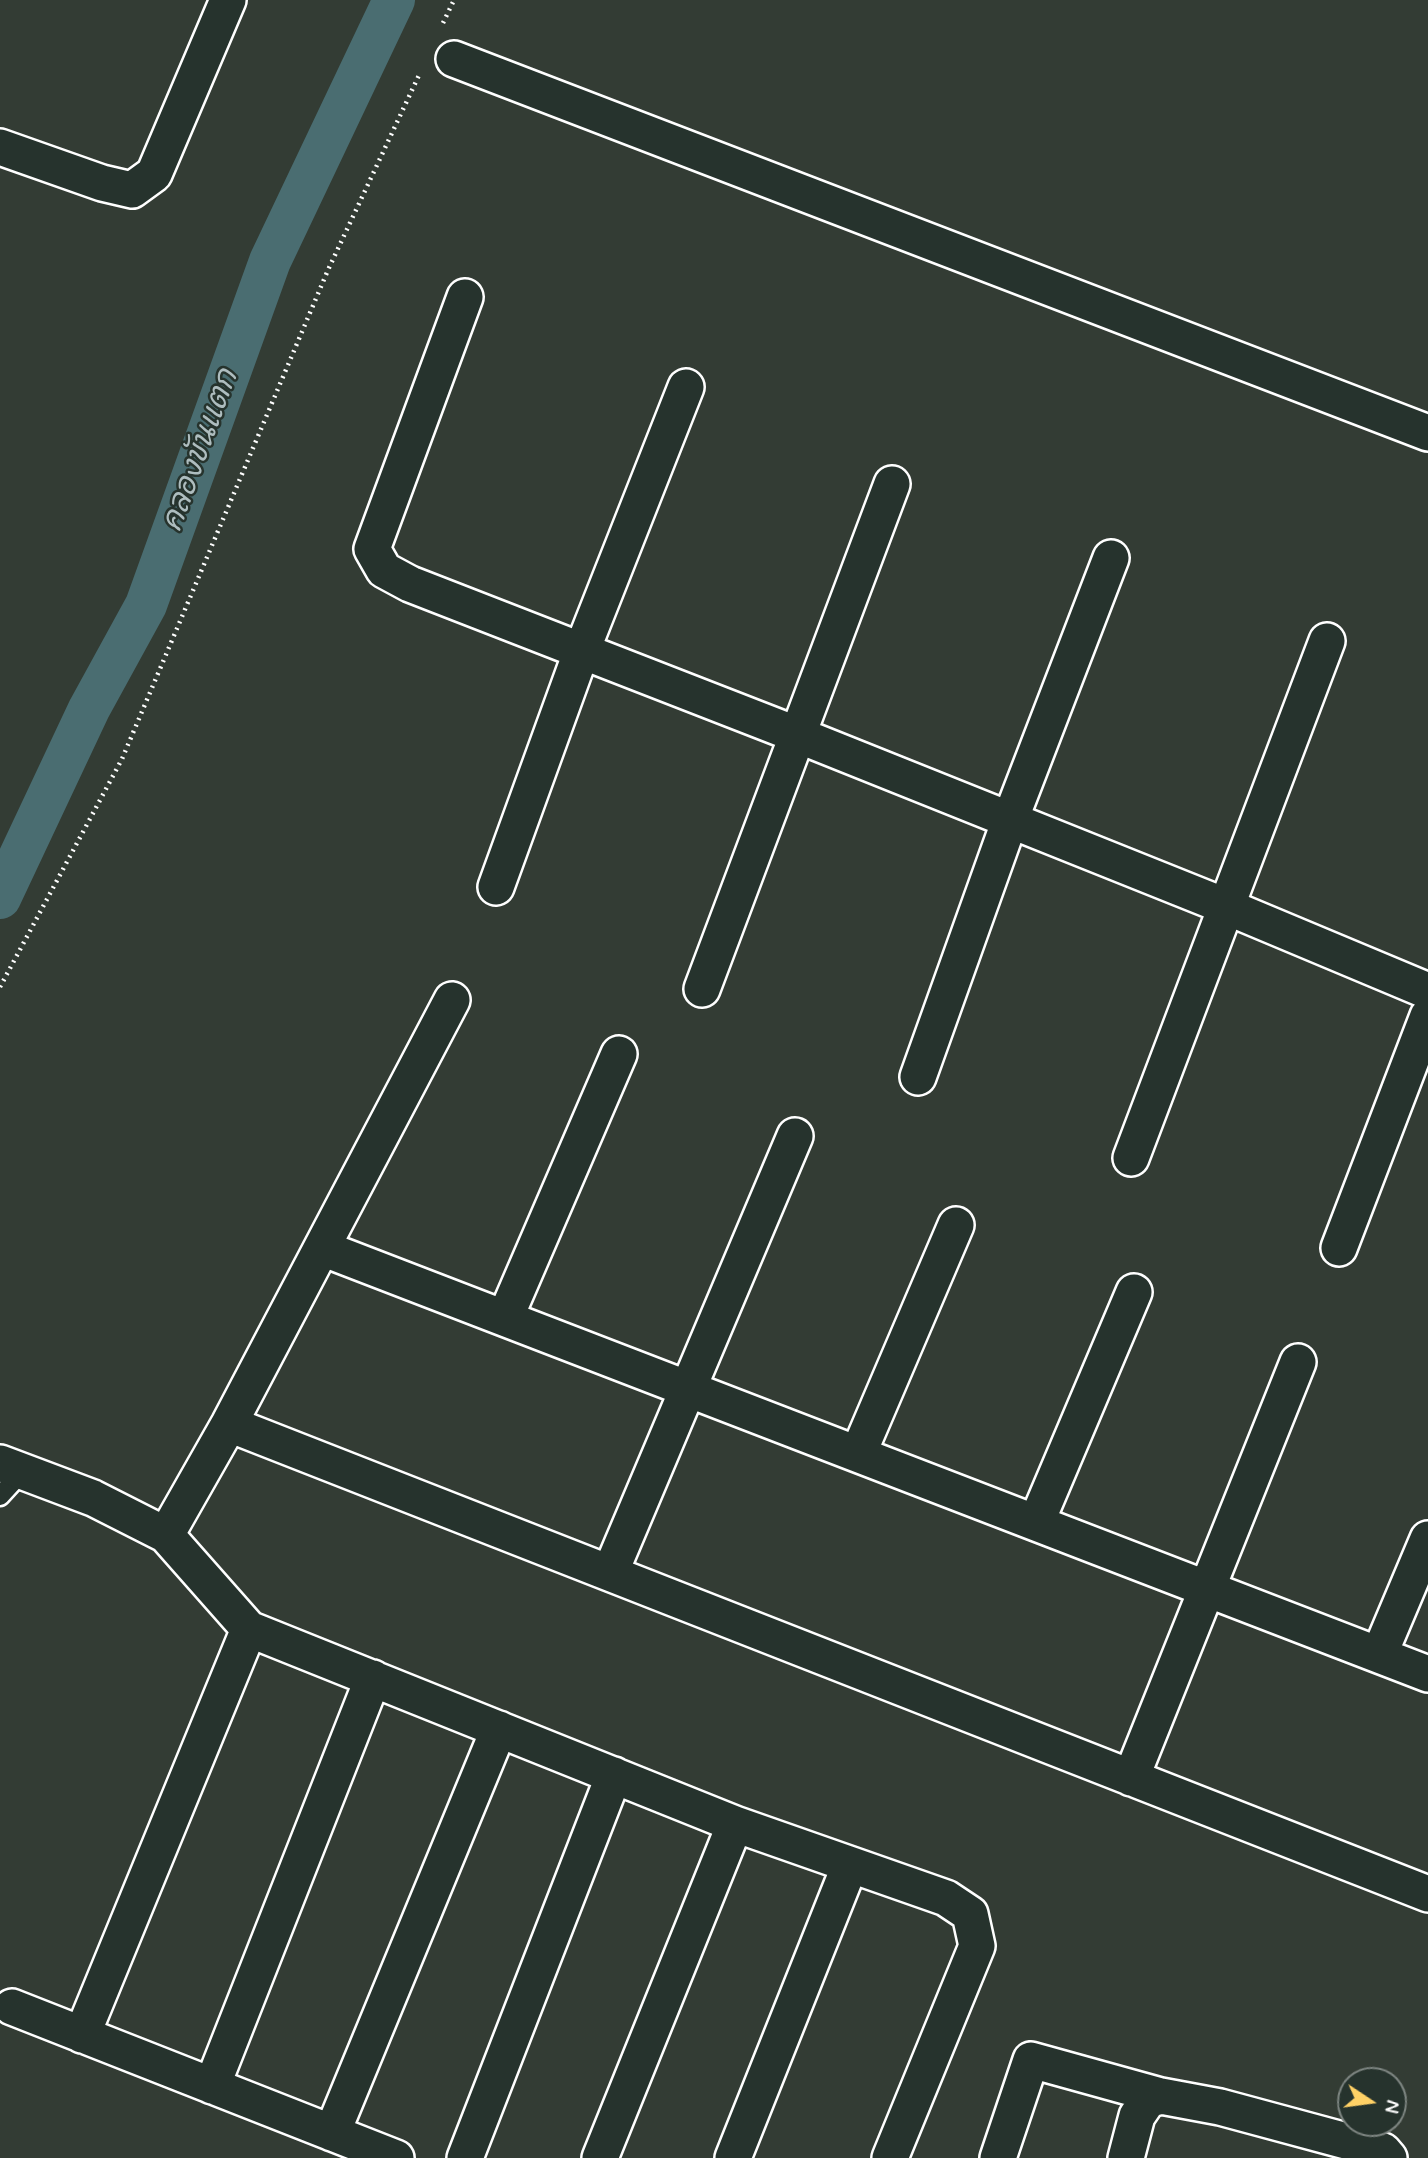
<!DOCTYPE html>
<html>
<head>
<meta charset="utf-8">
<style>
  body { margin:0 }
  #map { position:relative; width:1428px; height:2158px; overflow:hidden; background:#333c34; font-family:Mynerve,sans-serif }
  canvas { display:block }
  .north { position:absolute; left:1337px; top:2067px; width:70px; height:70px; box-sizing:border-box; background:#26332d; border:2px solid #7d8581; border-radius:50%; rotate:103deg; font-size:19px; font-weight:700; line-height:28px; text-align:center; color:#fff }
  .north::after { content:''; display:block; margin:auto; width:24px; height:32px; background:#ffd166; clip-path:polygon(50% 0,100% 100%,50% 72%,0 100%) }
</style>
</head>
<body>
<div id="map">
<canvas width="1428" height="2158"></canvas>
<div class="north">N</div>
</div>
<script>
const g = document.querySelector('canvas').getContext('2d');
g.lineJoin = 'round';
function poly(rows) {
  const path = new Path2D();
  for (const r of rows) {
    path.moveTo(r[0], r[1]);
    for (let i = 2; i < r.length; i += 2) path.lineTo(r[i], r[i + 1]);
  }
  return path;
}
function stroke(path, color, width, dash) {
  g.strokeStyle = color;
  g.lineWidth = width;
  g.lineCap = dash ? 'butt' : 'round';
  g.setLineDash(dash || []);
  g.stroke(path);
}
function drawText(font, color, halo, rows, align = 'center') {
  g.font = font + ' Mynerve,"Playpen Sans Thai",sans-serif';
  g.lineWidth = 5;
  g.setLineDash([]);
  g.textBaseline = 'middle';
  g.strokeStyle = halo;
  g.fillStyle = color;
  for (const [text, x, y, turn = 0] of rows) {
    g.save();
    g.translate(x, y);
    g.rotate((+turn || 0) * Math.PI / 180);
    g.textAlign = isNaN(turn) ? turn : align;
    if (halo) g.strokeText(text, 0, 0);
    g.fillText(text, 0, 0);
    g.restore();
  }
}
stroke(poly([
  [0,898,89,709,146,605,270,261,394,0]
]), '#4a6d71', 42);
const service = poly([
  [0,1496,22,1472]
]);
const minor = poly([
  [454,59,1428,433],
  [0,147,102,183,132,190,154,174,228,0],
  [465,297,372,549,384,570,410,584,798,735,1225,906,1428,991],
  [496,887,582,650,686,387],
  [702,989,892,484],
  [918,1077,1010,820,1111,558],
  [1131,1158,1327,641],
  [322,1248,1428,1674],
  [1339,1248,1428,1016],
  [505,1318,619,1054],
  [229,1424,1428,1894],
  [858,1454,956,1225],
  [0,1463,93,1498,166,1535,249,1629,735,1824,946,1898,970,1914,977,1946,890,2158],
  [1036,1523,1134,1292],
  [166,1535,229,1424,452,1000],
  [610,1573,795,1136],
  [1379,1655,1428,1539],
  [1131,1778,1298,1362],
  [12,2007,396,2158],
  [82,2035,249,1629],
  [212,2086,373,1678],
  [332,2133,499,1729],
  [465,2158,614,1775],
  [600,2158,735,1824],
  [733,2158,850,1865],
  [998,2158,1031,2060,1161,2096],
  [1126,2158,1137,2116,1148,2100,1161,2096,1220,2107,1383,2151,1389,2158]
]);
stroke(service, '#fff', 23);
stroke(minor, '#fff', 40);
stroke(poly([
  [443,23,454,0],
  [0,987,122,759,328,270,420,73]
]), '#fff', 4.5, [2, 5]);
stroke(service, '#26332d', 18);
stroke(minor, '#26332d', 35);
drawText('italic 30px', '#aebdbf', '#26332d', [
  ["คลองขันแตก",202,451,-70]
]);
</script>
</body>
</html>
